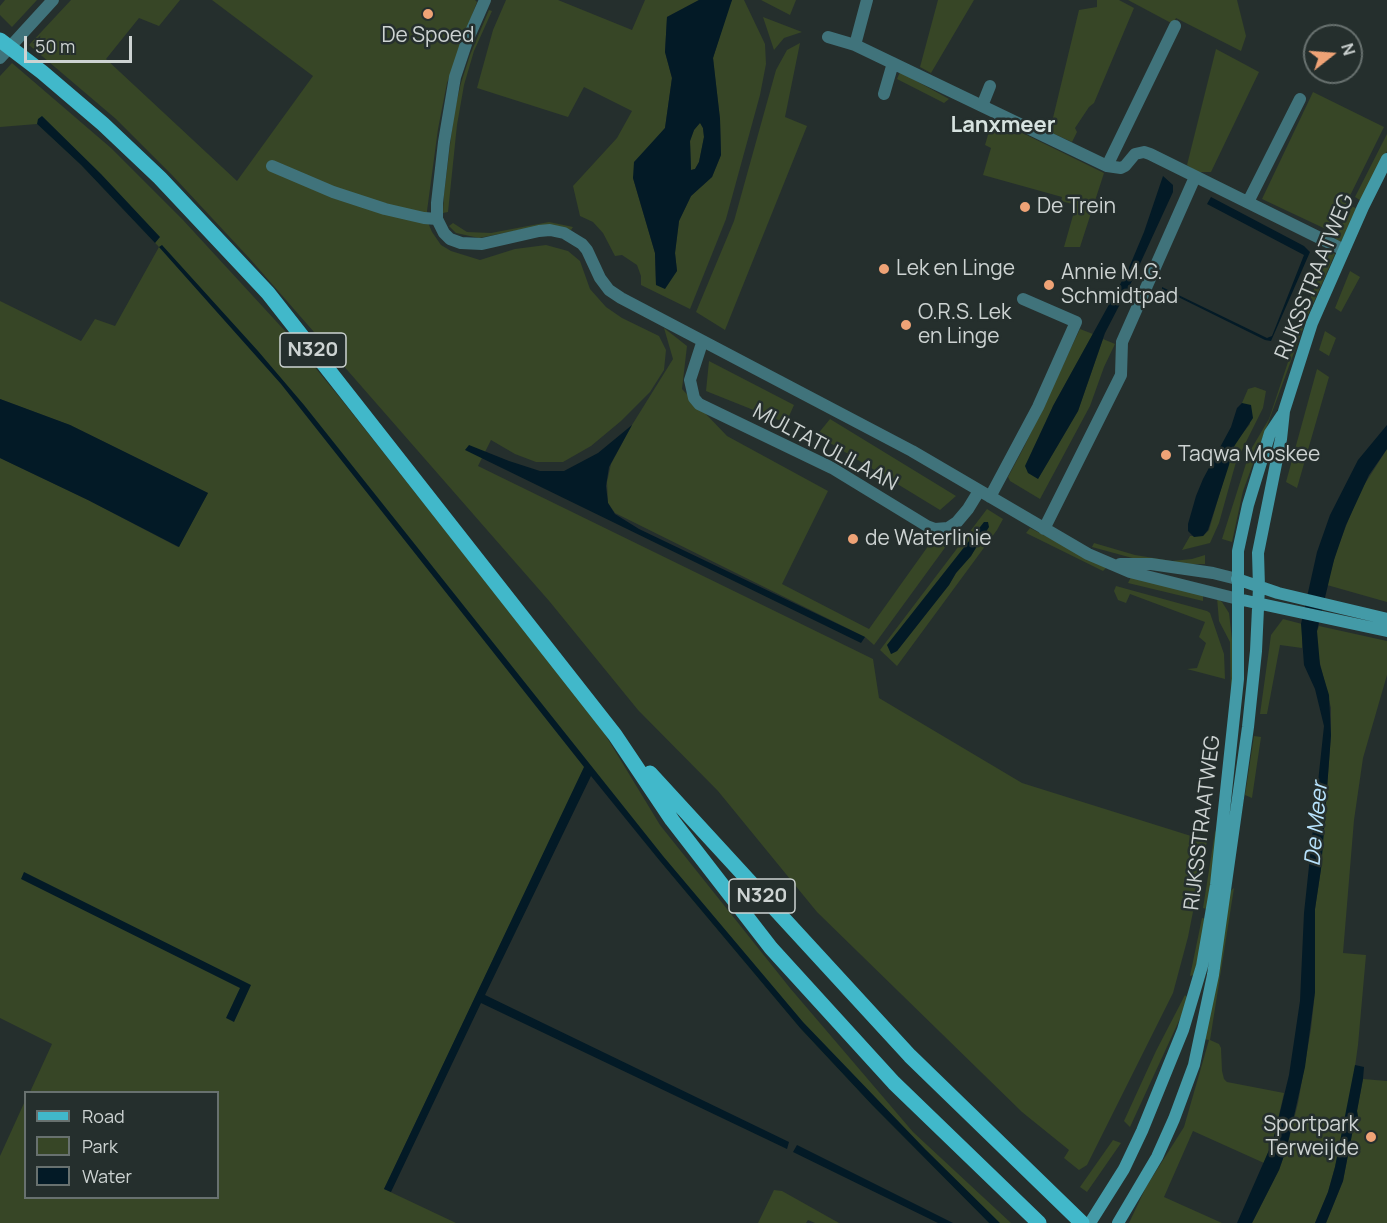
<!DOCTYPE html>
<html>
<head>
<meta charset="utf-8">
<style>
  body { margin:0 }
  #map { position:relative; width:1387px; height:1223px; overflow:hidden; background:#252f2d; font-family:Manrope,sans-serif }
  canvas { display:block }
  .legend { position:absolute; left:24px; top:1091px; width:195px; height:108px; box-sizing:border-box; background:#252f2d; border:2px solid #68716f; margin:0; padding:8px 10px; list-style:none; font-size:18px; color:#cdd3d2 }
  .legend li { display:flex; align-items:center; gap:12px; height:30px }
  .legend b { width:30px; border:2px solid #68716f }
  .north { position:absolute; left:1303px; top:24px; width:60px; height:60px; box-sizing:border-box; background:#252f2d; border:2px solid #68716f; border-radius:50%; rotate:73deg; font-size:16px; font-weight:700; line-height:24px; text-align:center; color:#cdd3d2 }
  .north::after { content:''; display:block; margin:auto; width:21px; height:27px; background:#efa376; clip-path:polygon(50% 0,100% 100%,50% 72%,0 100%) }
  .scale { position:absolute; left:24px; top:36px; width:108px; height:27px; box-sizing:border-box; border:3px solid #cdd3d2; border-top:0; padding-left:8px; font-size:18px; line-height:21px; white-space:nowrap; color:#cdd3d2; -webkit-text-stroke:4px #252f2d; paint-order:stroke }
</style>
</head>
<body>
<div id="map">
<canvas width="1387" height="1223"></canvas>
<ul class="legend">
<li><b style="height:8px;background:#41b8ca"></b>Road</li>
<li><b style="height:16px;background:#374626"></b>Park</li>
<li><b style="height:16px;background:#031a26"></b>Water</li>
</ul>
<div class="north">N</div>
<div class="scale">50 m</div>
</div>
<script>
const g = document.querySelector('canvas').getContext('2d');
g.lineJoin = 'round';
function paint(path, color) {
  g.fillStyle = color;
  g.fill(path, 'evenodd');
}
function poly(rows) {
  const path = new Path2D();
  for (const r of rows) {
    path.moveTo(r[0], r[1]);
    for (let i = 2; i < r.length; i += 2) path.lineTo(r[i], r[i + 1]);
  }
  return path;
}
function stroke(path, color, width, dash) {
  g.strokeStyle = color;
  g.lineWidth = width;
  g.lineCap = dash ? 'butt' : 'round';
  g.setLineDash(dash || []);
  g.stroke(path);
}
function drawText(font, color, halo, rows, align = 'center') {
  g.font = font + ' Manrope,sans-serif';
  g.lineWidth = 5;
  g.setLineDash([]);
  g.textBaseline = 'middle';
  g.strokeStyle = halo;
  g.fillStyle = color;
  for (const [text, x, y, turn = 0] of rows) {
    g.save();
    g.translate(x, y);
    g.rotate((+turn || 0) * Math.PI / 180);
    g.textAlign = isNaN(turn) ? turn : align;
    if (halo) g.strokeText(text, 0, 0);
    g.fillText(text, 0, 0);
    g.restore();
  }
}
paint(poly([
  [5,0,37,0,12,27,0,15,0,6],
  [71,0,180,0,159,26,139,18,106,59,237,181,313,76,212,0,475,0,477,2,447,83,438,129,427,211,429,225,432,232,441,245,451,251,480,260,515,249,546,245,568,251,580,261,590,289,606,307,622,318,659,336,666,350,664,370,650,392,621,421,591,446,563,462,536,462,515,454,491,440,478,466,873,659,879,698,1022,783,1207,841,1188,937,1173,993,1087,1165,1079,1170,1064,1158,1069,1150,1022,1112,817,912,718,791,638,710,550,602,251,260,172,175,116,119,29,45],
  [506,0,558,0,632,30,645,0,699,0,667,17,665,52,672,78,665,128,652,144,633,178,655,253,656,285,677,271,675,253,679,221,691,196,712,177,721,155,720,119,713,58,729,6,732,0,744,0,765,44,766,64,760,95,726,219,690,309,641,285,641,276,637,265,622,255,615,256,603,233,593,222,580,216,573,186,617,138,632,111,584,87,568,117,477,88,493,30],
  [761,0,796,0,790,15],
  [938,0,974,0,931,73,920,67],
  [1097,0,1119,0,1134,8,1094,103,1089,107,1075,128,1077,132,1072,142,1021,119,1052,122,1079,10,1097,7],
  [1128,0,1237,0,1246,36,1241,51,1176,18,1173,24],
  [489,10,492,11,474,51,464,85,457,125,448,212,443,213,444,194,454,113,461,83,470,55],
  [763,17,802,32,784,38,774,50],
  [800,43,785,117,807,126,725,330,696,312,734,221,776,70,787,50],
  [1216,49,1259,72,1211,172,1197,172,1187,165],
  [12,63,111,148,183,220,286,332,341,399,600,726,660,825,790,988,913,1132,1011,1223,989,1223,872,1105,800,1028,659,860,585,767,384,1189,456,1223,0,1223,0,1156,25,1101,26,1198,218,1198,218,1092,30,1092,52,1044,0,1018,0,458,88,500,178,547,208,493,70,425,0,399,0,301,81,341,95,319,115,326,159,247,81,165,37,124,0,127,0,76],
  [900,72,949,99,944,103,897,79],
  [1313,92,1384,127,1332,232,1262,199],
  [998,121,1104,173,1080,247,1064,247,1076,205,1061,201,1062,197,983,175,991,148,985,145,990,128],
  [700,122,703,128,704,137,699,162,695,169,691,170,690,141,694,130],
  [1387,134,1387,151,1363,202,1355,197],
  [1351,206,1358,209,1341,242,1335,239],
  [549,222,573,227,571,230,550,226,534,227,479,238,456,233,449,226,453,223,467,232,491,233],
  [1330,251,1335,254,1306,320,1243,491,1232,542,1222,539,1250,451,1269,419,1305,311],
  [1350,271,1360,277,1341,312,1335,308],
  [664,328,687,346,682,389,727,436,828,491,782,584,869,629,936,535,952,538,874,645,865,637,615,513,608,503,607,482,611,464,632,425,673,359],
  [1080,329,1093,334,1053,406,1038,479,1078,411,1103,339,1115,344,1104,367,1090,406,1040,499,1010,481,1008,477,1024,447],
  [1325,331,1336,338,1329,356,1319,350],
  [709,361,794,405,786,423,706,391],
  [1317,369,1329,377,1297,488,1286,482],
  [1255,387,1266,391,1263,408,1236,462,1219,523,1210,543,1182,550,1190,536,1203,536,1209,530,1232,451,1236,442,1250,424,1242,403,1248,389],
  [830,419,956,496,940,510,817,435],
  [1387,449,1387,602,1327,585,1337,549,1359,493],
  [987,509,1003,519,997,530,897,666,880,650],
  [988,522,971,556,956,573,949,585,897,651,891,654],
  [1030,528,1107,567,1103,571,1026,533],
  [1094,543,1135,555,1172,561,1192,559,1205,555,1205,564,1172,564,1136,559,1092,547],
  [1131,577,1203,595,1203,601,1128,583],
  [1116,586,1207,611,1210,613,1224,654,1225,679,1187,669,1197,668,1206,643,1199,637,1205,622,1130,594,1126,603,1118,600,1114,591],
  [1217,598,1222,602,1229,613,1233,648,1234,684,1231,698,1230,642,1219,621],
  [1283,619,1302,624,1302,648,1280,645,1267,714,1260,714,1271,635],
  [1319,626,1387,641,1387,675,1363,758,1354,820,1343,953,1366,955,1358,1045,1352,1088,1335,1167,1328,1192,1315,1223,1252,1223,1279,1170,1287,1147,1298,1103,1311,1029,1315,992,1315,909,1321,869,1331,735,1331,708,1317,651,1317,631],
  [1254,736,1261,737,1252,798,1245,795],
  [1219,828,1207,909,1203,908,1215,832],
  [1234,888,1210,1040,1219,1044,1221,1048,1222,1071,1224,1079,1227,1082,1284,1093,1273,1141,1264,1163,1193,1131,1164,1197,1222,1223,1129,1223,1146,1187,1184,1127,1209,1040,1204,1039,1229,892],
  [1202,918,1207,919,1194,975,1190,976],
  [1185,995,1189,999,1130,1127,1124,1121,1156,1051],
  [1363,1079,1387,1081,1387,1223,1326,1223,1343,1181,1354,1123,1358,1117,1357,1111],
  [1113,1140,1121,1143,1087,1192,1080,1187],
  [774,1190,782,1191,839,1223,815,1223,808,1220,806,1223,758,1223]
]), '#374626');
paint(poly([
  [699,0,732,0,713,58,720,119,721,155,712,177,691,196,679,221,675,253,677,271,665,289,656,285,655,253,633,178,634,162,665,128,672,78,665,52,667,17],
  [700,123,703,128,704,137,699,162,695,169,691,170,690,141,694,130],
  [42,116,101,174,160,237,155,243,81,165,37,124,38,119],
  [1163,176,1173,185,1173,192,1133,279,1105,333,1078,411,1038,479,1028,473,1025,466,1053,406,1128,270,1144,232],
  [1211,197,1304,246,1310,252,1271,341,1265,340,1162,289,1162,287,1267,338,1272,336,1304,255,1207,204],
  [162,245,258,351,304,405,663,856,803,1022,925,1149,1000,1223,989,1223,872,1105,800,1028,659,860,591,776,485,995,789,1142,787,1149,481,1003,391,1192,384,1189,584,767,281,384,159,247],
  [0,399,70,425,208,493,179,547,88,500,0,458],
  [1242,403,1251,405,1253,418,1233,448,1229,465,1208,530,1203,536,1194,537,1188,531,1188,524,1196,496,1203,479,1231,427,1237,408],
  [632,425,609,467,606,486,608,503,615,514,639,529,865,637,861,643,465,450,469,445,509,461,540,471,564,471,598,453],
  [1387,425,1387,449,1369,475,1346,525,1334,560,1317,631,1320,665,1329,695,1331,735,1321,869,1315,909,1315,992,1305,1067,1287,1147,1279,1170,1252,1223,1237,1223,1273,1141,1289,1075,1300,1001,1304,913,1324,726,1315,689,1304,665,1301,624,1317,552,1330,515,1358,460],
  [984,522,988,522,989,527,971,556,956,573,949,585,897,651,891,654,887,645],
  [24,872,251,985,234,1022,226,1018,240,988,21,879],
  [1355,1065,1364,1067,1363,1079,1357,1111,1358,1117,1354,1124,1343,1181,1326,1223,1315,1223,1328,1192,1335,1167],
  [797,1145,953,1223,938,1223,793,1152]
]), '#031a26');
stroke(poly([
  [485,0,467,41,455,77,444,142,437,203,437,219,444,233,450,239,461,243,482,244,539,231,550,230,564,233,582,244,587,250,600,278,609,290,621,298,912,451,1088,554,1130,572,1238,599],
  [828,37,855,45,1107,166,1121,168,1125,166,1135,154,1144,152,1150,154,1344,250],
  [855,45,867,0],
  [0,58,53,0],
  [884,94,893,63],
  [982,106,990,86],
  [272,166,333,192,385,209,424,218,437,219],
  [1107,166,1175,26],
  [1248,202,1300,99],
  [702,343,690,380,694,398,699,404,832,468,927,526,935,529,948,528,957,522,968,509,979,491],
  [990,497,1038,407,1076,322,1023,299],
  [1044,529,1121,375,1122,342,1195,177],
  [1120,564,1151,564,1213,573,1237,579]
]), '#40737b', 12);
stroke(poly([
  [1237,579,1278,593,1387,619],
  [1238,599,1387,631],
  [1090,1223,1124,1169,1142,1131,1183,1030,1202,966,1216,885,1238,679,1238,551,1248,505,1270,433,1282,415],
  [1118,1223,1157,1157,1174,1119,1194,1065,1213,975,1248,727,1256,651,1259,587,1258,553,1281,439,1284,411,1312,323,1363,207,1387,159]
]), '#439aa7', 12);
stroke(poly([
  [0,40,42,72,103,124,160,178,268,293,615,735,672,820,771,948,894,1083,1039,1223],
  [650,773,910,1056,1082,1223]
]), '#41b8ca', 15);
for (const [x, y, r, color] of [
  [428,14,6,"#efa376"],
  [1025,207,6,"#efa376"],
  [884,269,6,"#efa376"],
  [1049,285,6,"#efa376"],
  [906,325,6,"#efa376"],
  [1166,455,6,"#efa376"],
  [853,539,6,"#efa376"],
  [1371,1137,6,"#efa376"]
]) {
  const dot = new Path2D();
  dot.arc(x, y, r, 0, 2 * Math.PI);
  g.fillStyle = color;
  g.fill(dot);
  stroke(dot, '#252f2d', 2);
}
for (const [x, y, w] of [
  [313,350,66],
  [762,896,66]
]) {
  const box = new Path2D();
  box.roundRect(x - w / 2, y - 17, w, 34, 4.5);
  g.fillStyle = '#252f2d';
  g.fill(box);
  stroke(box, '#cdd3d2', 1.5);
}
drawText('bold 20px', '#cdd3d2', null, [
  ["N320",313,350],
  ["N320",762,896]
]);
drawText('21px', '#cdd3d2', '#252f2d', [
  ["De Spoed",428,36,"center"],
  ["De Trein",1037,207],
  ["Lek en Linge",896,269],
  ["Annie M.G.",1061,273],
  ["Schmidtpad",1061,297],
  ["O.R.S. Lek",918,313],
  ["en Linge",918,337],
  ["Taqwa Moskee",1178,455],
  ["de Waterlinie",865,539],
  ["Sportpark",1359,1125,"right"],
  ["Terweijde",1359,1149,"right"]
], 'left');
drawText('21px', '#cdd3d2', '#252f2d', [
  ["RIJKSSTRAATWEG",1315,277,-68],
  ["MULTATULILAAN",825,448,28],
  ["RIJKSSTRAATWEG",1203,823,-83]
]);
drawText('bold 22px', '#d6e2df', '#252f2d', [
  ["Lanxmeer",1003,126]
]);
drawText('italic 22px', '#b8e3fd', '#252f2d', [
  ["De Meer",1317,824,-85]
]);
</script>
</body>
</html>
